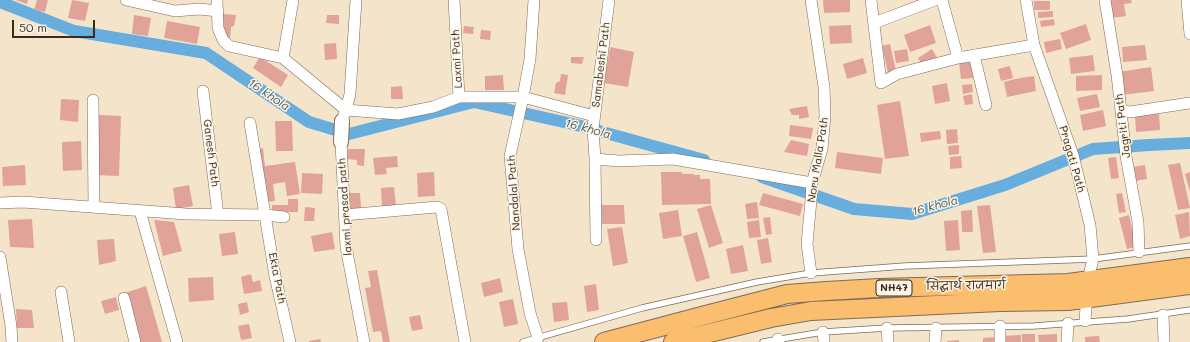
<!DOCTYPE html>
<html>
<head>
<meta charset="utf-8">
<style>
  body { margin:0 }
  #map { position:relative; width:1190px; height:342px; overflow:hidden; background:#f4e5ca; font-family:Mali,sans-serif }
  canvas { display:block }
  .scale { position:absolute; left:12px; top:20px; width:83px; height:18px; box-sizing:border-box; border:2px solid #3b2a1e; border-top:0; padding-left:5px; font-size:12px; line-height:14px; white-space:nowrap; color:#3b2a1e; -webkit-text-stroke:3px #fcf5e5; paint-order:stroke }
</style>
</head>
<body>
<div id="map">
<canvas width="1190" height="342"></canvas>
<div class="scale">50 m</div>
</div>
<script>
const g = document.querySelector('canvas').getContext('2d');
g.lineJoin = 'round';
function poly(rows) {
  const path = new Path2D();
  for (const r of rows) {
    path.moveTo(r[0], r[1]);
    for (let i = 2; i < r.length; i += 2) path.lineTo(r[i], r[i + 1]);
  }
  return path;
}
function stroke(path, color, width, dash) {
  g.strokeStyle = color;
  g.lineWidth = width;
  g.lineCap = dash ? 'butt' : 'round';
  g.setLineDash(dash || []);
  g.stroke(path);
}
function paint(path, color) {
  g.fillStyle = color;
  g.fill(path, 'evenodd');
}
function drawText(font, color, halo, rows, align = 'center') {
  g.font = font + ' Mali,"Playpen Sans Deva",sans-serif';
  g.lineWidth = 3;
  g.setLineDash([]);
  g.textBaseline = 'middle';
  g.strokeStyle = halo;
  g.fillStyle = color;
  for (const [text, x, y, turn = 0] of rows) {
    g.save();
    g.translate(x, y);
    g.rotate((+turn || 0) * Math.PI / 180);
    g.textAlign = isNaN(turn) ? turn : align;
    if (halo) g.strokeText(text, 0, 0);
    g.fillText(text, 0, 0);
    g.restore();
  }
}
stroke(poly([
  [0,2,74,31,206,53,309,122,349,134,474,102,577,125,704,160],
  [762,177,854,209,912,214,1005,185,1093,149,1149,145,1190,143]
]), '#67addd', 12);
paint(poly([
  [15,0,28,0,27,4],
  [37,0,48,0,45,12,34,10],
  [72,0,89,3,85,21,68,18],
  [823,0,850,0,850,12,824,13],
  [1110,0,1131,0,1132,3,1124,4,1126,16,1112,18],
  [1034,1,1050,1,1050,10,1034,10],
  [1053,11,1053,17,1038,18,1038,12],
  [223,14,236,15,234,26,231,27,230,39,225,38,222,29],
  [134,15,151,18,148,36,132,34],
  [327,15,339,15,339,24,326,23],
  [1054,19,1055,25,1041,27,1040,21],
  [167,21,200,27,197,44,164,38],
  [1086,24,1091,40,1066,49,1060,33],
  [851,25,852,43,830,44,829,26],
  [930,25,936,43,910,52,904,35],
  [464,26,474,27,473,34,463,33],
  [481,30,491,31,490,40,480,39],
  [1060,39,1062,49,1046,53,1044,42],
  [336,43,337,59,325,60,324,44],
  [890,44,896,71,888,73,882,46],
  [1145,45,1147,60,1123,62,1122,47],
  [610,47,634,52,628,87,604,83],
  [907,49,909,61,896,63,894,51],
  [932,49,937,58,923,67,918,58],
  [1093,55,1095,71,1071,74,1069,58],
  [260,57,288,75,281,87,253,68],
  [571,57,584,57,582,64,571,63],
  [863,58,867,73,847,79,843,64],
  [971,62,973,78,961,79,959,63],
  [1010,66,1013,78,1001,81,998,69],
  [1151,67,1154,91,1122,95,1119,72],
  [561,74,568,75,565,95,554,93,556,83,560,81],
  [503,75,504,90,485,90,485,76],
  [1102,75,1102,90,1076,91,1076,76],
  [1034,76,1036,91,1007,97,1004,82,1015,79],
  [947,83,950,101,935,104,932,86],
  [972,84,973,92,963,94,962,85],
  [402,86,403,99,391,99,391,87],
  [972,94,973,104,965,105,963,96],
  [1097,94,1100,107,1080,111,1077,98],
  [61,99,79,100,78,122,60,120],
  [900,101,909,156,885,159,877,105],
  [807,106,809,117,799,119,799,115,792,115,789,109],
  [1103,110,1106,126,1083,131,1080,115],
  [1159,114,1160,130,1136,132,1135,115],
  [98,115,121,116,119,176,96,175],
  [275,121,292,121,293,151,276,151],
  [790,125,813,128,811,139,789,136],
  [957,129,958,143,947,144,946,130],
  [940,131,941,139,921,142,920,133],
  [791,140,809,144,807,156,784,152],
  [81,141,82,170,63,171,62,142],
  [959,145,959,154,949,155,948,146],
  [263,148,265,166,295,162,300,194,287,196,285,182,273,184,275,201,266,202,259,149],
  [348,149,365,149,364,166,357,165,357,160,347,159],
  [837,152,883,158,881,174,835,168],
  [397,156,398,167,386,168,387,174,375,175,373,158],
  [961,156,962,168,950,169,950,157],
  [1116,157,1119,178,1111,179,1108,158],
  [1180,163,1190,208,1178,210,1168,165],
  [25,165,26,185,3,186,2,167],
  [1145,165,1147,179,1134,181,1132,167],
  [434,172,435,196,418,197,417,173],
  [661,172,682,172,682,174,694,174,694,175,700,175,700,179,710,179,711,204,662,205],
  [1190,172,1190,192,1185,174],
  [302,173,323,174,322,194,301,193],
  [189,185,193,206,176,209,173,188],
  [394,187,396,206,382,207,381,188],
  [346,193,360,193,361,208,347,209],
  [763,193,803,204,800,216,759,205],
  [1122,193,1126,212,1119,213,1116,194],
  [288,199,298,199,298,212,272,212,272,205,288,205],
  [757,202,759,218,747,219,745,204],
  [601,205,624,205,625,224,602,224],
  [711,205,723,243,709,248,697,209],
  [990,205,996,252,983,253,977,206],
  [305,207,315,208,314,221,304,221],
  [678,210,682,236,663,239,659,213],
  [972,210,973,232,962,232,961,211],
  [1189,212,1190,236,1180,239,1175,215],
  [1129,215,1136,247,1127,249,1119,218],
  [770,217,772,234,766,235,763,218],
  [32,219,34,248,10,247,8,220],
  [154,220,174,222,182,251,163,256],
  [759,220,761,237,749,238,747,222],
  [958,220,960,250,946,251,944,221],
  [622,227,628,263,613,266,607,229],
  [235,232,238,254,222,256,219,234],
  [332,232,335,249,314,252,311,236],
  [697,232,710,278,696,282,683,236],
  [768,238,772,262,761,264,757,240],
  [114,239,116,261,99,265,97,240],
  [743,245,748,271,731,274,726,249],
  [377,270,390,342,383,342,381,331,373,332,365,288,371,287,368,271],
  [251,274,253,282,260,280,262,291,244,294,241,277],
  [213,277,214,300,189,302,188,278],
  [500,278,503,292,484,297,481,283],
  [596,284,599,310,587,312,584,286],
  [146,286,162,342,139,342,125,293],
  [116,297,119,310,105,314,101,301],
  [513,299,518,324,504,327,499,302],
  [247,302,249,312,240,315,238,304],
  [567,302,569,320,554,322,552,303],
  [16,309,32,310,34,328,17,328],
  [420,315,423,329,412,331,409,317],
  [249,324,252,338,241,340,238,326],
  [1022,334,1035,334,1035,342,1022,342],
  [1057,334,1057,342,1039,342,1038,335],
  [1021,335,1021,342,1001,342,1001,336],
  [1099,336,1100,342,1085,342,1085,337],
  [998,337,999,342,983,342,983,338],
  [320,339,321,342,309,342,309,341],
  [959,340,959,342,947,342,947,341]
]), '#e1a29a');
const service = poly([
  [523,342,642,308,757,282,811,273,905,266,1093,259,1190,246],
  [763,342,823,332,887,328,1034,326,1128,319,1190,310]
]);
const minor = poly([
  [126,0,175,11,199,9,218,11],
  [217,0,218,28,223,40,229,46,283,58,346,110,344,115],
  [356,0,350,94,346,110,398,114,433,107,459,97,454,0],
  [534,0,530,59,523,97,510,156,518,249,530,313,538,338],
  [871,0,881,83,897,74,958,58],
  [942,0,958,58,1034,45],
  [1026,0,1034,45,1073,155,1090,225,1093,259,1088,280,1085,321],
  [1105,0,1117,75,1126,156,1138,222,1139,252],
  [1187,0,1190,34],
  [874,23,935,0],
  [974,55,986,105],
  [283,58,293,0],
  [203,91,218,215],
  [459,97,523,97,594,116],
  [93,100,94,207],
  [1121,110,1130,112,1190,103],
  [250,123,275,276,290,342],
  [341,142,346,247,364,342],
  [595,159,619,161,673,159,812,183],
  [0,203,23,202,186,214,266,215,284,217],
  [140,211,177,342],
  [344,215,437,207,441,209,465,342],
  [596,240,595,159,593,129,609,0],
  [0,257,11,326,12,342],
  [811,273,807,244,811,200,812,183,822,149,825,116,824,87,811,0],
  [61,292,69,342],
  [124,298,135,342],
  [1163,315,1164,342],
  [1000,326,1000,342],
  [887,328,888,342],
  [823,332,824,342],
  [778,339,779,342],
  [935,342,936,328],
  [1067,342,1068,323]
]);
const tertiary = poly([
  [341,142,342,121]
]);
const trunk = poly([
  [604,342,702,316,787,294,826,291,879,288,1068,283,1190,267],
  [673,342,771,318,811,311,1000,302,1068,301,1190,285]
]);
stroke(service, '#7c6b5a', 7);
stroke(minor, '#7c6b5a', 12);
stroke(tertiary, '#7c6b5a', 16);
stroke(trunk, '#7c6b5a', 20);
stroke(service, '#fff', 5.5);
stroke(minor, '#fff', 11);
stroke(tertiary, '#fff', 14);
stroke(trunk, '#fbbe6e', 18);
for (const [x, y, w] of [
  [894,288,36]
]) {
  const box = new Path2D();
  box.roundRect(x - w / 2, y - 8, w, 16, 3);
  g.fillStyle = '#fcf5e5';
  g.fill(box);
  stroke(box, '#3b2a1e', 1);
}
drawText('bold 10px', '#3b2a1e', null, [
  ["NH47",894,288]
]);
drawText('11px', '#3b2a1e', '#fcf5e5', [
  ["Laxmi Path",457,59,-93],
  ["Samabeshi Path",601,65,-83],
  ["Jagriti Path",1123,126,-97],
  ["Ganesh Path",211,153,83],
  ["Pragati Path",1072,159,74],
  ["Noru Malla Path",818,160,-81],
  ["Nandalal Path",514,193,-94],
  ["laxmi prasad path",345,207,-94],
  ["Ekta Path",277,278,79],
  ["सिद्धार्थ राजमार्ग",966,286,-1]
]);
drawText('italic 12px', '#4a5861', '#fcf5e5', [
  ["16 khola",269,95,34],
  ["16 khola",588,129,15],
  ["16 khola",935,206,-15]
]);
</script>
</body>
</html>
